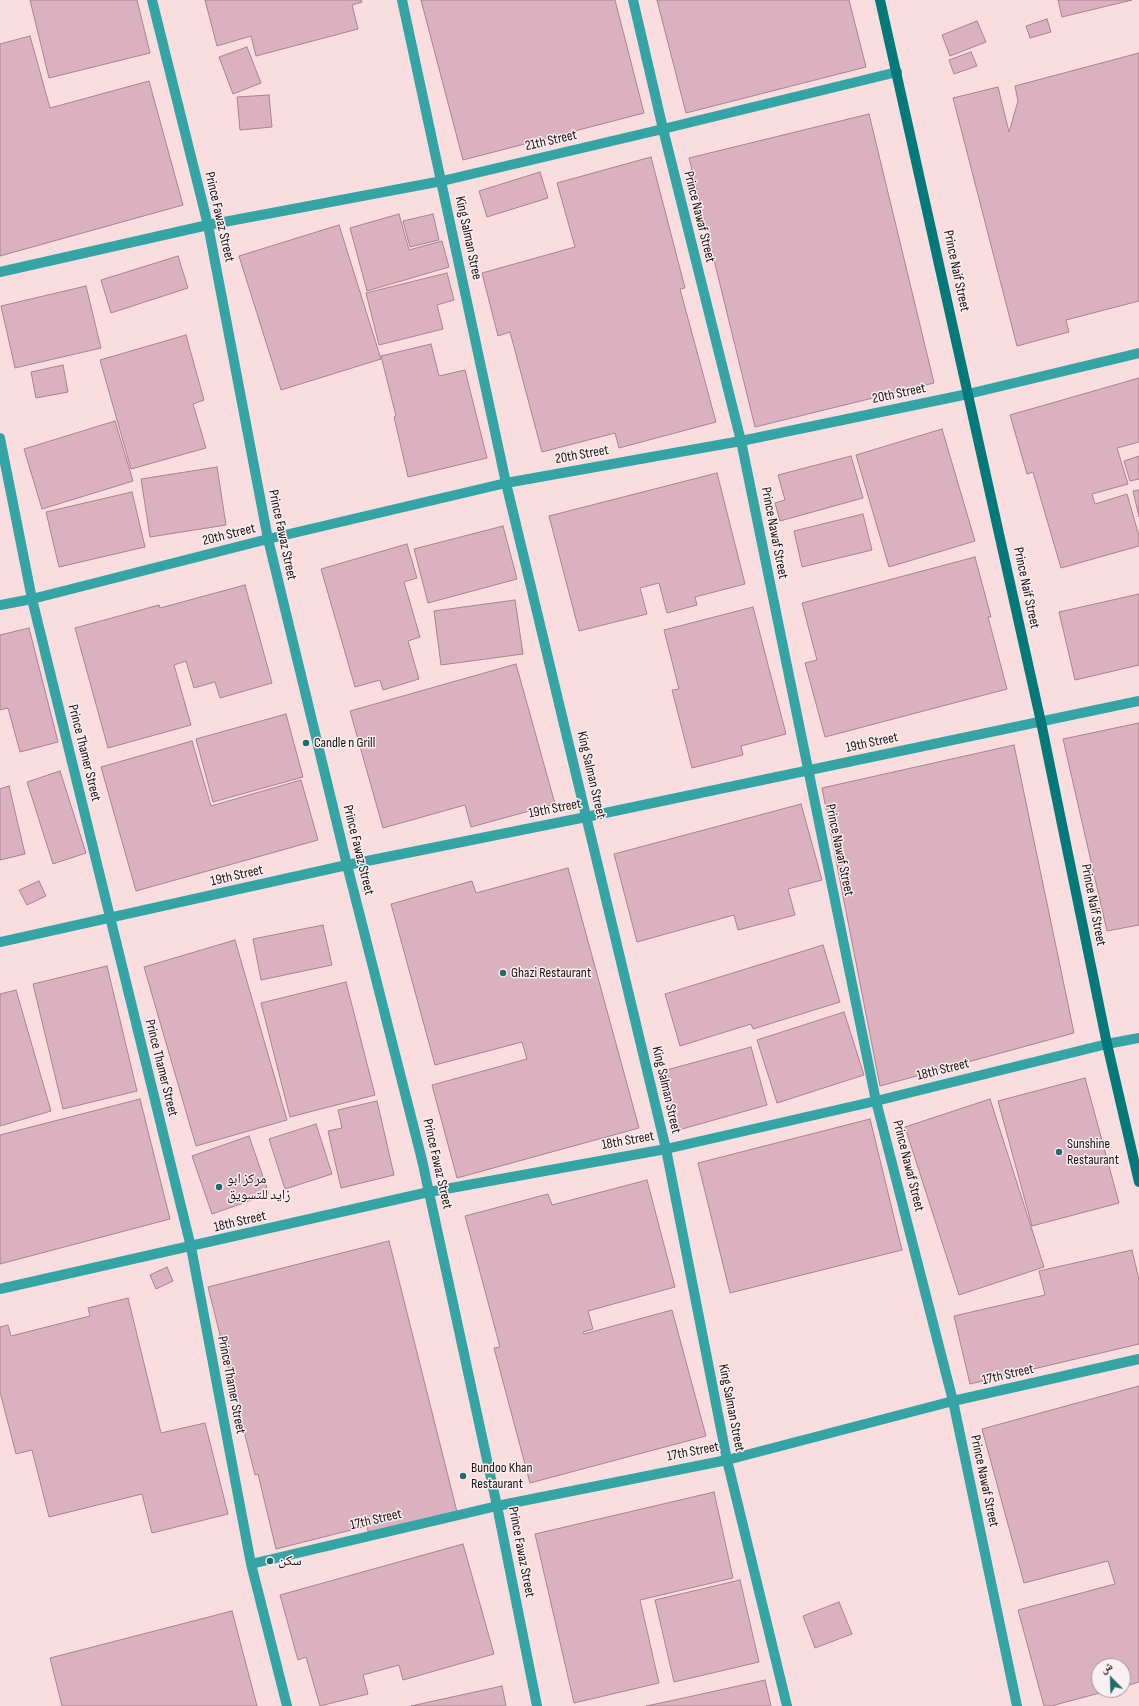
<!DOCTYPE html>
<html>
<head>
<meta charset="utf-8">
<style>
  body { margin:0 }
  #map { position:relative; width:1139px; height:1706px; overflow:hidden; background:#fadedf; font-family:"Sofia Sans Condensed","Noto Naskh Arabic",sans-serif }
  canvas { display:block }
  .north { position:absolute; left:1091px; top:1658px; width:40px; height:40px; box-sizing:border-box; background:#faf0f1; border:1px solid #a29697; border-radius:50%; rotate:337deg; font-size:11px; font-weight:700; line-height:16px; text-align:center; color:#1f1011 }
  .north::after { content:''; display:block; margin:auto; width:14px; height:18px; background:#206c6c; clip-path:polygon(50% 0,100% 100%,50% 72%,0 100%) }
</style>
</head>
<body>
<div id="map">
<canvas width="1139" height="1706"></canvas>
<div class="north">ش</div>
</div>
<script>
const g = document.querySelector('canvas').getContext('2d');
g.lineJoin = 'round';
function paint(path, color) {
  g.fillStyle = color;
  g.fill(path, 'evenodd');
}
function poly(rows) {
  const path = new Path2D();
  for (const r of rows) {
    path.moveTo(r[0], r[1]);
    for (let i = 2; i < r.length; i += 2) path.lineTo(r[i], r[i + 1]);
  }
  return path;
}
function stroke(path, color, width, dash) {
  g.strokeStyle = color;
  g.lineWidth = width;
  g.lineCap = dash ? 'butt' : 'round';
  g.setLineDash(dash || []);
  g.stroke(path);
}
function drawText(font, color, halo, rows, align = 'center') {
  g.font = font + ' "Sofia Sans Condensed","Noto Naskh Arabic",sans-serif';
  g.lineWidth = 3;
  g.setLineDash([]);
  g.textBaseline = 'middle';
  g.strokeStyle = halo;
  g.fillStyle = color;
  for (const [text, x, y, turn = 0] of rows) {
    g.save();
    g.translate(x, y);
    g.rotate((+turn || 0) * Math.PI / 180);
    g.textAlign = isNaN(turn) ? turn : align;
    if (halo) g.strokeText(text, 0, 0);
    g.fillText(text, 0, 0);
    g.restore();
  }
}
const building = poly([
  [30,0,137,0,150,53,49,78,30,0],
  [205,0,361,0,362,2,352,5,358,29,256,56,251,36,217,46,205,0],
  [421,0,615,0,644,113,463,160,421,0],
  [657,0,849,0,866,67,686,113,657,0],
  [1058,0,1132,0,1062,17,1058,0],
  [1047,19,1051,32,1030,38,1026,26,1047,19],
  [977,21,986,42,950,56,942,35,977,21],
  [30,36,50,108,149,81,183,205,0,256,0,44,30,36],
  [247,47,261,83,233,94,219,57,247,47],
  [971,52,977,66,954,74,949,60,971,52],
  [1139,53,1139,301,1066,320,1069,332,1017,346,953,98,998,87,1009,132,1018,101,1015,86,1139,53],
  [269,95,272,127,240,130,237,97,269,95],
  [869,114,934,383,755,427,689,158,869,114],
  [651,157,685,288,680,289,716,422,619,448,615,433,542,452,510,332,498,336,482,273,575,247,557,183,651,157],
  [540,172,548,198,487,217,479,191,540,172],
  [399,214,409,250,442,241,449,267,367,291,350,228,399,214],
  [433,214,439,240,410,247,403,221,433,214],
  [339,225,381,359,281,390,239,256,339,225],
  [178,256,188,288,111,313,101,280,178,256],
  [447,273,454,300,437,305,443,329,379,345,366,293,447,273],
  [86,286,101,348,15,368,1,306,86,286],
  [186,335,204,400,193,404,206,448,131,469,100,360,186,335],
  [431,344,439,376,465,370,487,458,408,477,394,417,396,416,381,356,431,344],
  [63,365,68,392,36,398,31,372,63,365],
  [1139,378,1139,442,1117,448,1128,484,1092,494,1095,504,1127,494,1139,536,1139,546,1061,568,1033,472,1027,474,1010,415,1139,378],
  [115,421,133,481,42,509,24,449,115,421],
  [942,429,975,541,889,567,856,455,942,429],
  [851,456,863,498,780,521,775,503,785,500,778,475,851,456],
  [1139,456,1139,479,1130,481,1124,461,1139,456],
  [217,467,226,525,150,537,141,479,217,467],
  [717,473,745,584,695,597,697,605,667,613,659,583,640,588,647,614,579,631,549,516,717,473],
  [1139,490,1139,517,1133,491,1139,490],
  [132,492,145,547,59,567,46,512,132,492],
  [863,514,872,550,802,567,794,531,863,514],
  [503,526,517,579,428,603,414,549,503,526],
  [407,544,417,578,404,582,420,637,408,641,419,679,383,690,380,680,355,687,321,569,407,544],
  [975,557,991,617,988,617,1007,689,825,737,805,663,817,660,802,603,975,557],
  [245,585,272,683,220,698,215,682,194,688,186,661,174,665,191,725,108,748,75,628,159,605,160,608,245,585],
  [1139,594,1139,665,1075,680,1059,612,1139,594],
  [515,600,523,654,441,665,434,611,515,600],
  [753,607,786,734,741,746,743,755,692,768,672,690,679,689,664,630,753,607],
  [29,628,58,742,20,752,8,708,0,710,0,635,29,628],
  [516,664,555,804,471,827,465,805,383,828,350,711,516,664],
  [286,714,303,777,213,802,196,739,286,714],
  [1139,723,1139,925,1107,931,1063,739,1139,723],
  [192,741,211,806,301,780,318,840,136,891,101,767,192,741],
  [1014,745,1074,1033,880,1086,822,788,1014,745],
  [60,771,86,853,53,864,27,782,60,771],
  [9,786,25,854,0,860,0,789,9,786],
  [801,804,822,880,788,889,795,915,738,930,734,915,637,942,614,854,801,804],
  [568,868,639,1128,457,1178,432,1085,527,1059,522,1042,435,1065,391,904,472,881,476,893,568,868],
  [39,881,46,896,27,905,19,890,39,881],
  [323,925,332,965,261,980,253,939,323,925],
  [235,940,287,1120,196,1146,144,967,235,940],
  [823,945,840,1002,753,1029,751,1024,680,1046,665,994,823,945],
  [107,966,137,1091,63,1109,33,984,107,966],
  [346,982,375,1095,290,1117,261,1003,346,982],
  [16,990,51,1111,0,1126,0,994,16,990],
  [844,1012,864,1075,777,1103,757,1040,844,1012],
  [751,1047,767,1105,675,1131,659,1072,751,1047],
  [1085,1078,1119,1203,1032,1226,998,1101,1085,1078],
  [140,1099,170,1219,0,1264,0,1135,140,1099],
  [990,1099,1044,1267,959,1295,905,1127,990,1099],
  [377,1101,394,1175,341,1188,328,1131,342,1128,338,1110,377,1101],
  [870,1119,902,1250,730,1293,698,1163,870,1119],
  [316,1124,332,1174,285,1189,269,1139,316,1124],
  [249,1136,269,1194,212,1214,192,1156,249,1136],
  [647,1180,675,1287,588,1311,593,1329,583,1332,584,1334,672,1310,706,1436,530,1483,494,1348,500,1347,465,1216,548,1194,552,1205,647,1180],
  [389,1241,457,1512,369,1535,367,1526,276,1549,258,1474,255,1475,208,1287,389,1241],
  [1132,1250,1139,1280,1139,1344,970,1384,954,1316,1045,1295,1039,1271,1132,1250],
  [167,1267,173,1281,156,1289,150,1275,167,1267],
  [128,1298,161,1433,205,1423,228,1514,152,1533,142,1494,49,1517,32,1450,16,1454,0,1392,0,1327,8,1325,11,1336,90,1316,88,1308,128,1298],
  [1139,1386,1139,1682,1123,1687,1123,1666,1099,1666,1099,1690,1111,1690,1051,1706,1044,1706,1018,1610,1115,1584,1108,1561,1024,1583,982,1429,1139,1386],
  [714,1492,733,1578,640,1600,659,1683,574,1703,535,1534,714,1492],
  [463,1544,494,1654,403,1680,399,1665,363,1675,368,1694,320,1706,306,1657,298,1660,280,1595,463,1544],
  [740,1580,759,1662,674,1682,655,1600,740,1580],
  [839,1602,852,1634,815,1648,803,1616,839,1602],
  [232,1611,257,1706,62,1706,50,1658,232,1611],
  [765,1680,771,1706,646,1706,670,1701,765,1680],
  [502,1686,506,1706,411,1706,502,1686]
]);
paint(building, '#dbb1c0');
stroke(building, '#a9828f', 1);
stroke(poly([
  [152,0,208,225,268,539,347,865,422,1160,497,1506,537,1706],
  [402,0,506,483,666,1149,727,1460,787,1706],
  [633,0,663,129,741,441,876,1101,953,1401,1017,1706],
  [0,272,208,225,442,181,663,129,897,72],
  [0,438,32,599,191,1247,251,1564,287,1706],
  [0,605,32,599,268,539,506,483,741,441,968,394,1139,353],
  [0,942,347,865,586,817,1139,701],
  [0,1289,429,1192,666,1149,876,1101,1107,1044,1139,1038],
  [251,1564,497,1506,727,1460,953,1401,1139,1359]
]), '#34a4a5', 10);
stroke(poly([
  [880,0,1041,722,1107,1044,1139,1182]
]), '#03797a', 10);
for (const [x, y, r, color] of [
  [306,743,4,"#206c6c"],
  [503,973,4,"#206c6c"],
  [1059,1152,4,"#206c6c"],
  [219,1187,4,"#206c6c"],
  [463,1476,4,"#206c6c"],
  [270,1561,4,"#206c6c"]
]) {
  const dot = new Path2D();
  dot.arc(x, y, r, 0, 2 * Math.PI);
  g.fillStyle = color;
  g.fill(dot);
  stroke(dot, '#faf0f1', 1.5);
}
drawText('14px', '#1f1011', '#faf0f1', [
  ["21th Street",551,141,-13],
  ["Prince Fawaz Street",219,217,77],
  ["Prince Nawaf Street",699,217,76],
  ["King Salman Stree",468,238,78],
  ["Prince Naif Street",956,271,78],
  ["20th Street",899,394,-12],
  ["20th Street",582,455,-10],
  ["Prince Nawaf Street",774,533,79],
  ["20th Street",229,535,-14],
  ["Prince Fawaz Street",282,535,78],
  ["Prince Naif Street",1026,588,78],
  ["19th Street",872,743,-12],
  ["Prince Thamer Street",84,753,76],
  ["King Salman Street",591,775,77],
  ["19th Street",555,809,-11],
  ["Prince Fawaz Street",358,850,76],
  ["Prince Nawaf Street",839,850,78],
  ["19th Street",237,876,-13],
  ["Prince Naif Street",1093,905,79],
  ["Prince Thamer Street",161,1068,76],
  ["18th Street",943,1070,-14],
  ["King Salman Street",666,1090,77],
  ["18th Street",628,1141,-10],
  ["Prince Fawaz Street",437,1164,77],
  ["Prince Nawaf Street",908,1166,76],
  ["18th Street",240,1222,-13],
  ["17th Street",1008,1375,-13],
  ["Prince Thamer Street",231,1385,79],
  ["King Salman Street",731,1408,79],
  ["17th Street",693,1452,-11],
  ["Prince Nawaf Street",984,1481,78],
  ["17th Street",376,1520,-13],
  ["Prince Fawaz Street",521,1552,79]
]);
drawText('14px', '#1f1011', '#faf0f1', [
  ["Candle n Grill",314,743],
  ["Ghazi Restaurant",511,973],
  ["Sunshine",1067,1144],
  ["Restaurant",1067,1160],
  ["مركز ابو",227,1179],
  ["زايد للتسويق",227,1195],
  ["Bundoo Khan",471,1468],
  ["Restaurant",471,1484],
  ["سكن",278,1561]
], 'left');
</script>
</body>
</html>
